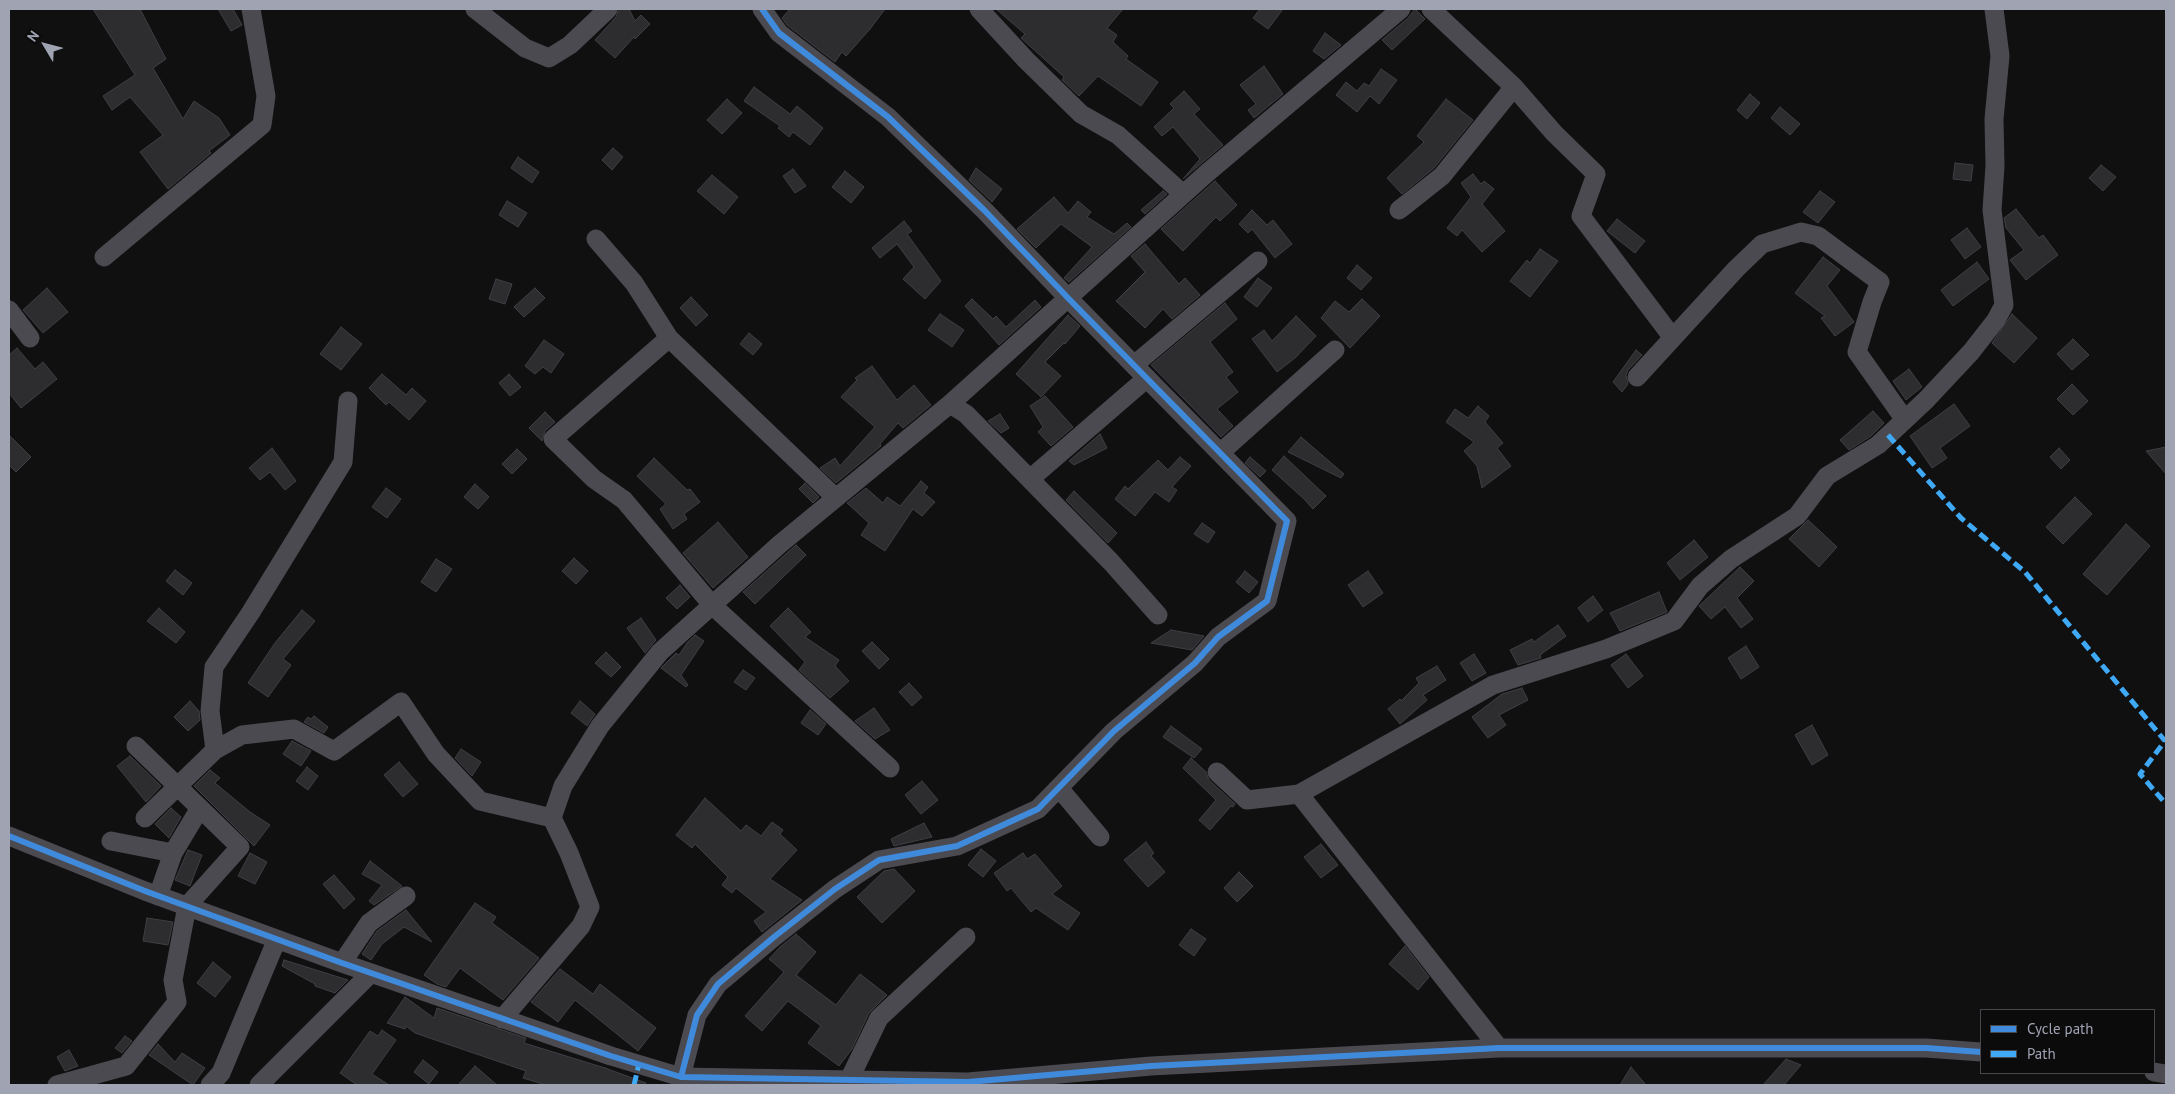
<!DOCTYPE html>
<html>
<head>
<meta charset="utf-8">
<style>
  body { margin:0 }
  #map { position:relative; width:2175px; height:1094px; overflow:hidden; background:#101011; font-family:"PT Sans",sans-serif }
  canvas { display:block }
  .frame { position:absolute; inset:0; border:10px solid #a0a3b2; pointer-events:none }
  .legend { position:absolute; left:1980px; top:1009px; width:175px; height:65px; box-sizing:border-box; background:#0b0b0c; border:1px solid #47484e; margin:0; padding:6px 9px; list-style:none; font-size:15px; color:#a0a3b2 }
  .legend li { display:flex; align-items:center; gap:10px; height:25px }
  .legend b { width:25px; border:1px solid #47484e }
  .north { position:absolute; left:20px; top:20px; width:50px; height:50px; -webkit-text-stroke:4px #0b0b0c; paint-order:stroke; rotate:307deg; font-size:14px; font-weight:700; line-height:20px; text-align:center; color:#a0a3b2 }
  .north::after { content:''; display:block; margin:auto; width:18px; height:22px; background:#a0a3b2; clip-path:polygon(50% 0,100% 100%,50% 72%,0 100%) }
</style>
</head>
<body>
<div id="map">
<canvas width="2175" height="1094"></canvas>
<div class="frame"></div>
<ul class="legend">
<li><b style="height:6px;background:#408adc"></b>Cycle path</li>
<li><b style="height:6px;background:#3fa9f5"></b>Path</li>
</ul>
<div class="north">N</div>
</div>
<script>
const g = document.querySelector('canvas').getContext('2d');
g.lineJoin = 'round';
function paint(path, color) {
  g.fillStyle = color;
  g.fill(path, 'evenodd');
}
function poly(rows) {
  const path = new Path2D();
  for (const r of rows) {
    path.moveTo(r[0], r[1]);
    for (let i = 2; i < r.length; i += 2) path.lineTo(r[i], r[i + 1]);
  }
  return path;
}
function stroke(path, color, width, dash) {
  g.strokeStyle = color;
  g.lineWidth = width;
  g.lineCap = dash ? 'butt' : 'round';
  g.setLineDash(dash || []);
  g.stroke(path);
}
const building = poly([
  [93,9,140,9,166,59,153,68,183,119,194,101,219,118,230,135,209,151,211,153,168,189,140,152,163,135,130,97,112,110,103,96,135,75,93,9],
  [218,9,233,9,242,25,231,31,218,9],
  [619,9,629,9,635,21,641,15,650,24,635,39,634,37,615,58,595,40,616,17,619,9],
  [790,9,885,9,870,29,846,56,842,52,835,62,787,25,782,18,790,9],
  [996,9,1123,9,1107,28,1117,35,1113,42,1128,56,1126,59,1158,82,1141,106,1098,76,1079,96,1062,80,1064,77,1021,38,1025,34,996,9],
  [1260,9,1283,9,1268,29,1253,18,1260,9],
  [1415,9,1425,19,1392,50,1382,40,1408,18,1415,9],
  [1325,33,1341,45,1324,59,1313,51,1325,33],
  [1264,66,1283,94,1254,118,1248,110,1256,104,1240,85,1264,66],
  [1381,69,1397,80,1379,104,1370,96,1357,112,1336,95,1346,82,1357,91,1364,83,1369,86,1381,69],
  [754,87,790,114,797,106,823,128,810,145,793,132,789,137,778,128,780,126,744,101,754,87],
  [1184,91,1200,109,1194,114,1223,145,1183,179,1200,159,1173,127,1162,136,1154,127,1174,108,1170,104,1184,91],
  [1750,94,1760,103,1747,119,1737,110,1750,94],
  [727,99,742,113,722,134,707,120,727,99],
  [1446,99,1473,120,1434,168,1402,194,1387,178,1424,142,1417,136,1446,99],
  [1780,107,1800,124,1790,135,1771,118,1780,107],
  [613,148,623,157,612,170,602,160,613,148],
  [518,157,539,172,532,183,511,168,518,157],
  [1955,163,1973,165,1971,181,1953,179,1955,163],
  [2101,165,2116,177,2103,191,2089,178,2101,165],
  [976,168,1002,189,992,202,969,180,976,168],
  [793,169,806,186,795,193,783,176,793,169],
  [845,171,864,187,851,203,832,187,845,171],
  [1473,174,1481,184,1484,181,1494,189,1482,204,1505,231,1482,252,1462,230,1457,236,1447,228,1471,197,1461,183,1473,174],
  [712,175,738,197,724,214,697,191,712,175],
  [1215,181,1237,205,1220,221,1216,217,1183,251,1161,229,1215,181],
  [1163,191,1167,194,1145,214,1141,210,1163,191],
  [1820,191,1835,202,1818,223,1803,212,1820,191],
  [1054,197,1068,213,1078,201,1091,212,1087,217,1114,234,1127,223,1131,227,1069,282,1064,278,1092,247,1061,224,1036,248,1017,229,1054,197],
  [507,201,527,213,518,227,499,215,507,201],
  [2016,209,2039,238,2043,235,2058,255,2026,280,2010,260,2024,250,2006,228,2004,218,2016,209],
  [1252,210,1267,225,1273,220,1292,244,1275,258,1252,229,1248,233,1239,224,1252,210],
  [1617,219,1645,241,1635,253,1607,231,1617,219],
  [904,221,912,231,907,234,941,281,925,299,903,279,914,267,897,244,880,258,872,248,904,221],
  [1967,228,1981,247,1965,259,1951,240,1967,228],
  [1145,244,1179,284,1185,278,1200,295,1172,319,1163,309,1145,328,1116,301,1145,272,1131,256,1145,244],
  [1540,249,1558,261,1530,297,1510,281,1527,260,1530,263,1540,249],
  [1823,257,1840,270,1827,286,1854,322,1835,336,1821,318,1825,316,1795,293,1823,257],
  [1977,262,1989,279,1953,306,1941,290,1977,262],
  [1357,265,1372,278,1361,290,1347,278,1357,265],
  [1258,278,1272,288,1257,307,1244,297,1258,278],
  [496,279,512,284,505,304,489,299,496,279],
  [47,288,68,312,43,333,23,310,47,288],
  [535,288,545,298,524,317,514,307,535,288],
  [691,297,708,315,696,326,680,308,691,297],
  [972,299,993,319,996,316,1006,327,1035,300,1041,307,999,345,965,306,972,299],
  [1362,299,1380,316,1350,348,1321,318,1335,301,1349,312,1362,299],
  [1225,303,1237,319,1210,342,1233,372,1226,377,1238,392,1217,409,1233,426,1221,437,1151,365,1225,303],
  [940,314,964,330,952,347,928,330,940,314],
  [2012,314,2037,338,2014,363,1992,343,2012,314],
  [1068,315,1080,326,1065,344,1064,343,1045,362,1061,376,1041,397,1016,374,1068,315],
  [1296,316,1316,336,1295,358,1277,372,1252,339,1264,330,1272,341,1296,316],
  [341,327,362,344,341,370,320,354,341,327],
  [749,333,762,344,753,355,740,344,749,333],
  [2073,339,2089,355,2072,370,2057,354,2073,339],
  [544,340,564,354,551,373,543,367,535,374,525,366,544,340],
  [17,348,35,369,43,362,57,379,21,408,9,393,9,355,17,348],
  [1636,350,1642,355,1628,370,1626,375,1628,384,1622,392,1613,382,1636,350],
  [872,366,897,400,914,385,931,405,903,428,898,423,880,444,881,446,836,483,820,468,835,458,840,466,875,427,841,397,857,380,855,378,872,366],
  [1909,369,1922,387,1906,400,1893,381,1909,369],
  [382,374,406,395,412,388,426,401,409,420,389,402,386,405,369,388,382,374],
  [509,374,521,387,510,396,499,383,509,374],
  [2072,384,2088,401,2073,415,2057,399,2072,384],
  [1045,396,1073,427,1051,446,1038,432,1043,427,1030,406,1045,396],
  [1954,404,1970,426,1940,448,1947,458,1932,468,1910,436,1954,404],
  [1478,406,1489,416,1485,422,1503,443,1497,448,1511,466,1482,488,1477,466,1464,451,1474,442,1446,422,1455,409,1468,418,1478,406],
  [1873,411,1884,423,1871,436,1849,450,1840,440,1873,411],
  [545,412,555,422,545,431,542,441,529,428,545,412],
  [1000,414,1009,428,1001,433,988,421,1000,414],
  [1100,434,1107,448,1074,465,1069,461,1100,434],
  [9,435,31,457,16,472,9,465,9,435],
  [1301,437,1344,474,1341,478,1288,452,1301,437],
  [2166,447,2166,474,2146,451,2166,447],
  [272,448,296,481,285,490,270,472,260,480,249,468,272,448],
  [2059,448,2070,460,2061,469,2050,457,2059,448],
  [517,449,527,459,512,474,502,464,517,449],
  [1284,456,1326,496,1313,509,1304,499,1272,470,1284,456],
  [1180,457,1191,466,1172,487,1177,490,1169,502,1155,492,1135,516,1115,499,1125,486,1128,489,1158,460,1168,470,1180,457],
  [1250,457,1266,471,1260,477,1245,463,1250,457],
  [654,458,687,490,690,489,700,502,684,514,687,519,673,529,660,509,666,504,637,476,654,458],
  [921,481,928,487,924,493,935,502,922,516,913,509,885,551,861,535,869,523,847,503,866,488,883,503,887,497,900,506,921,481],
  [805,483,819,497,813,503,799,489,805,483],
  [475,484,489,497,478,509,464,497,475,484],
  [386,488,401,499,387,518,372,507,386,488],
  [1074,491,1117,533,1108,543,1066,500,1074,491],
  [2075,497,2092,514,2063,544,2046,527,2075,497],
  [1808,520,1837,547,1819,567,1789,539,1808,520],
  [718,522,748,557,713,588,683,553,718,522],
  [1202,523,1215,532,1208,543,1194,534,1202,523],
  [2126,524,2150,546,2107,595,2083,574,2126,524],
  [1694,540,1708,557,1680,580,1667,563,1694,540],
  [796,545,806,555,755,604,743,592,796,545],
  [574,558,588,571,576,584,562,571,574,558],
  [436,559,452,569,436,592,421,582,436,559],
  [1740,567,1754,581,1737,598,1753,619,1741,628,1725,607,1711,619,1699,606,1740,567],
  [175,570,192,583,183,595,166,581,175,570],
  [1245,571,1258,582,1249,593,1236,582,1245,571],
  [1368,571,1383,593,1363,607,1348,585,1368,571],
  [680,585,690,597,677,609,666,598,680,585],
  [1659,592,1667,612,1620,631,1610,613,1659,592],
  [1593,596,1603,610,1588,622,1578,608,1593,596],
  [159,608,185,632,176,643,147,621,159,608],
  [788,608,811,632,805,637,839,660,835,666,849,681,830,698,799,670,805,662,770,626,788,608],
  [302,610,315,621,283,659,291,665,268,697,248,683,275,643,302,610],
  [641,618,656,640,645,653,627,628,641,618],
  [1558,625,1566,636,1540,655,1541,658,1518,665,1510,650,1532,639,1534,642,1558,625],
  [1171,630,1204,636,1192,650,1151,643,1171,630],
  [695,635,704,641,681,675,688,685,686,687,661,668,676,653,679,655,687,643,695,635],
  [872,642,889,659,879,669,862,651,872,642],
  [1746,646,1759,667,1741,679,1728,658,1746,646],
  [606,652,621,667,611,677,595,663,606,652],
  [1474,654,1486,673,1472,681,1460,663,1474,654],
  [1626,654,1643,676,1628,688,1611,665,1626,654],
  [1437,666,1446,680,1423,695,1427,700,1400,724,1388,709,1400,699,1401,701,1419,683,1416,678,1437,666],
  [743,670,755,678,746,690,734,682,743,670],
  [909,683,922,697,912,706,899,692,909,683],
  [1522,688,1528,700,1499,715,1506,725,1488,738,1472,717,1502,694,1522,688],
  [190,701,199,711,200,720,188,731,174,717,190,701],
  [580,701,595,714,587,726,571,713,580,701],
  [874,708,890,730,875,739,855,721,874,708],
  [810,710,826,724,818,735,801,723,810,710],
  [314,716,328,727,324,733,304,722,308,717,311,719,314,716],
  [1812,725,1828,755,1812,765,1795,735,1812,725],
  [1171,726,1202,749,1194,758,1163,737,1171,726],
  [292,741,311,751,301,766,283,754,292,741],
  [461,749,481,762,472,776,455,758,461,749],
  [130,756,161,786,146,802,117,766,130,756],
  [1191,758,1206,772,1209,780,1235,804,1233,807,1231,806,1210,830,1199,820,1216,800,1183,768,1191,758],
  [399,762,418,784,403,797,384,775,399,762],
  [307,767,318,776,308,790,296,781,307,767],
  [210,770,220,778,215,783,250,812,270,825,254,846,194,786,210,770],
  [922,781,938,800,921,814,905,795,922,781],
  [705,798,741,831,746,825,761,836,772,822,783,830,780,834,797,850,770,879,802,900,762,932,754,921,766,912,736,888,732,893,722,885,728,877,695,844,692,848,676,835,705,798],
  [171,808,181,817,169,838,155,824,171,808],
  [924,823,932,837,894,846,891,839,924,823],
  [1146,842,1154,853,1151,856,1165,872,1148,887,1124,860,1146,842],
  [1321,844,1338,865,1321,878,1304,857,1321,844],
  [981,849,996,861,983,877,968,865,981,849],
  [188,850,202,855,190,886,175,880,188,850],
  [250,853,267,862,255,884,238,876,250,853],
  [1023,853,1027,859,1035,854,1062,886,1052,894,1080,913,1068,930,1036,908,1031,912,1011,888,1007,891,994,873,1023,853],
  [370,861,402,886,374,905,369,901,382,885,362,874,370,861],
  [894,869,915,891,882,923,857,897,884,871,894,869],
  [1239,872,1253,886,1237,902,1224,888,1239,872],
  [334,875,355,899,344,909,323,884,334,875],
  [475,903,496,917,492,923,539,958,503,1000,460,968,446,987,437,984,424,975,475,903],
  [406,910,432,942,404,927,382,944,371,960,362,954,377,931,406,910],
  [147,918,173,922,168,945,143,941,147,918],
  [1191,929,1206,939,1194,956,1179,945,1191,929],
  [796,934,816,952,796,975,836,1005,860,974,887,995,869,1013,852,1049,839,1066,808,1043,821,1026,788,1001,762,1031,745,1016,784,972,769,959,780,947,796,934],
  [1405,946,1429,977,1418,990,1389,964,1405,946],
  [284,960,348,980,335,993,315,986,315,984,282,966,284,960],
  [213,962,231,977,215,997,197,983,213,962],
  [560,969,593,994,600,984,656,1028,638,1051,575,1000,558,1022,531,1002,560,969],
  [405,997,434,1018,437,1008,526,1038,524,1043,605,1068,646,1083,645,1085,546,1085,523,1078,526,1071,415,1033,406,1026,405,1029,387,1023,405,997],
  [382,1030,396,1040,372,1074,389,1085,357,1085,340,1073,370,1031,378,1036,382,1030],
  [125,1036,132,1041,122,1053,115,1048,125,1036],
  [158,1044,175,1062,182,1053,205,1068,193,1085,149,1055,158,1044],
  [69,1050,78,1066,65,1071,57,1057,69,1050],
  [1786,1059,1801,1065,1784,1085,1763,1085,1786,1059],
  [423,1060,438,1072,429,1084,414,1072,423,1060],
  [475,1066,497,1085,458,1085,475,1066],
  [1631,1067,1646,1085,1620,1085,1631,1067]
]);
paint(building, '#2d2d30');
stroke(building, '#3f3f44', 1);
stroke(poly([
  [475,9,525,48,549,58,570,45,608,9],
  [979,9,1026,60,1081,114,1118,135,1183,194],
  [1431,9,1514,87,1554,133,1596,174,1581,216,1673,338],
  [1399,210,1442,176,1514,87],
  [596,239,634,283,669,338],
  [104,257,262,125,266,96,251,9],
  [9,310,30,338],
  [1134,365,1258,261],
  [1637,377,1736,269,1762,244,1801,232,1818,236,1880,282,1872,302,1857,352,1905,420],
  [950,404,966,414,1111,562,1158,615],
  [1220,453,1335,350],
  [1030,479,1147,378],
  [836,498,669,338,553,439,594,479,624,500,712,605,890,768],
  [215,750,210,711,214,667,251,612,343,462,348,401],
  [1217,772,1247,800,1299,794],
  [1059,788,1100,837],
  [145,818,215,750,242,735,294,729,334,751,401,702,436,754,480,801,552,818],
  [9,836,145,891,342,963,611,1056,681,1077,968,1082,1151,1066,1499,1048,1926,1048,1981,1052],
  [111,841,173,853],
  [158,896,173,853,200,808],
  [342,963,369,923,406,896],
  [502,1019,581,926,590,907,569,853,552,818,563,786,600,726,660,652,780,544,950,404,1207,173,1401,9],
  [1499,1048,1299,794,1493,685,1606,649,1674,621,1700,586,1731,559,1797,516,1827,476,1878,445,1926,400,1971,352,1996,320,2004,305,1992,210,1995,166,1994,119,2000,56,1994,9],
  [2154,1072,2166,1074],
  [681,1077,697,1015,718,984,774,937,835,889,879,860,957,846,1038,809,1114,731,1195,663,1218,637,1267,601,1287,521,1068,298,985,211,888,117,779,33,762,9],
  [849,1080,879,1018,966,937],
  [57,1085,126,1066,177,1002,173,980,187,906,240,847,136,746],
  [210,1085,221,1073,277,939],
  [259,1085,371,973]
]), '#4a4a50', 19);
stroke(poly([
  [1888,435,1961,518,2025,572,2165,741,2140,774,2166,804],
  [634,1085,639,1064]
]), '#3fa9f5', 5, [10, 5]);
stroke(poly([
  [9,836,145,891,342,963,611,1056,681,1077,968,1082,1151,1066,1499,1048,1926,1048,1981,1052],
  [681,1077,697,1015,718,984,774,937,835,889,879,860,957,846,1038,809,1114,731,1195,663,1218,637,1267,601,1287,521,1068,298,985,211,888,117,779,33,762,9]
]), '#408adc', 6);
</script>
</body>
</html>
